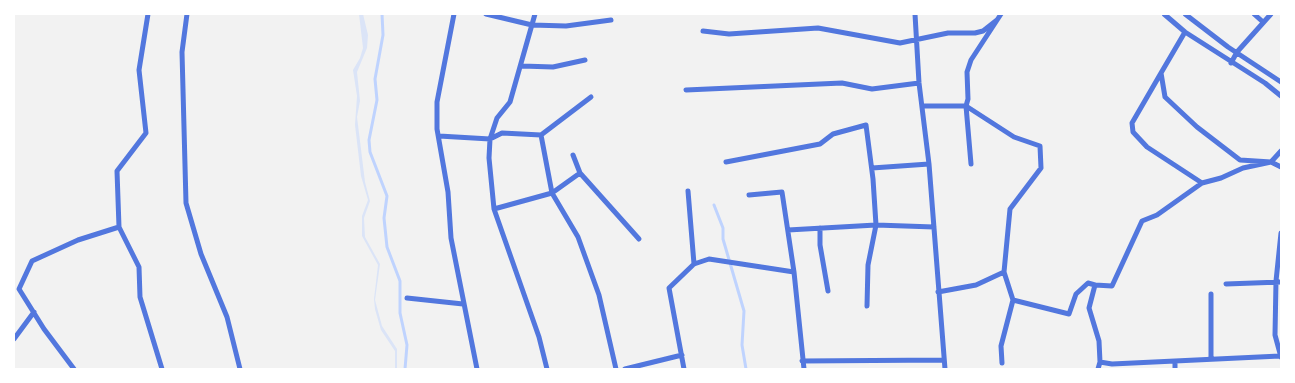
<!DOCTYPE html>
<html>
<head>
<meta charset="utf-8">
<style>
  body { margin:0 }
  #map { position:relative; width:1295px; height:383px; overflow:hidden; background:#f2f2f2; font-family:"Asap Condensed",sans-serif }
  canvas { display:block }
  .frame { position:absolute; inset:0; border:15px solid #fff; pointer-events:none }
</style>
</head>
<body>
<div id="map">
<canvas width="1295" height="383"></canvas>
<div class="frame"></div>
</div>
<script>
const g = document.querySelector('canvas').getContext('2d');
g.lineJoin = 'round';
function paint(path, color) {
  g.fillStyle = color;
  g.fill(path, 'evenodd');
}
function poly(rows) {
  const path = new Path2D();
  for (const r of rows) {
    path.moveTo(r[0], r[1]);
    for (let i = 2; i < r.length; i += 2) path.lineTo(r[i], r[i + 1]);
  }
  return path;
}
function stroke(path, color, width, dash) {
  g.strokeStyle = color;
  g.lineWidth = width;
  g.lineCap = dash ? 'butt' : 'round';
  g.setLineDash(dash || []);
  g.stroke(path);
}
paint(poly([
  [359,14,363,14,368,35,367,48,357,72,360,101,357,117,359,133,365,182,370,201,364,218,365,237,380,264,375,300,382,326,397,349,397,369,395,369,395,351,381,330,375,309,374,299,378,265,362,236,362,216,368,200,361,176,355,125,357,96,353,70,360,58,363,48]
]), '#dbe4f7');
stroke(poly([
  [382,14,383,35,375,79,377,100,369,140,370,152,387,196,384,218,387,247,400,281,400,313,407,345,405,369],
  [714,205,723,228,723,239,744,311,742,345,746,369]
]), '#bfd3fe', 3);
stroke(poly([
  [148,14,139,70,146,133,117,171,119,227,139,267,140,297,162,369],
  [187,14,182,52,186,203,201,254,227,317,240,369],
  [454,14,437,102,437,129,448,192,451,238,477,369],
  [486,14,532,25,566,26,611,20],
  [535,14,510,102,497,118,490,139,489,158,494,209,539,337,547,369],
  [915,14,919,83,929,164,945,369],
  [1164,14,1185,32,1265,83,1281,96],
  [1185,14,1228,47,1281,82],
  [1254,14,1263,22],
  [703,31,729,34,818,28,900,43,948,33,975,33,983,31,997,20],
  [1185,32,1161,73,1165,97,1197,127,1240,160,1271,162,1281,167],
  [1231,63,1237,52,1271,14],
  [522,66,553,67,585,60],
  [1161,73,1132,123,1133,132,1147,147,1202,183,1221,178,1243,168,1271,162,1281,151],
  [686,90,842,83,872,89,919,83],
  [922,106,966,106,1014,137,1040,146,1041,168,1010,209,1004,272,1013,300,1069,314,1076,294,1088,283,1095,285,1089,308,1099,341,1100,362,1098,369],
  [541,135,552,193,578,237,599,295,616,369],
  [439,136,490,139,502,133,541,135,591,97],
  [573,155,580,173],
  [726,162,820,144,833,134,866,125,873,179,876,225,868,265,867,306],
  [971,164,966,106,968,99,967,72,971,60,1001,14],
  [872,168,929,164],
  [688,191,694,264],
  [749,195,782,192,794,272,804,369],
  [494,209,552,193,580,173,639,239],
  [820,228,820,245,828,291],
  [788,230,876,225,934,227],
  [1281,233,1276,281,1275,335,1281,357],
  [1226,284,1281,282],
  [1095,285,1112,286,1142,221,1157,215,1202,183],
  [938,292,976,285,1004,272],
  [1211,294,1211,359],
  [407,298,463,304],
  [14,339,34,312],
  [802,361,944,360],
  [1175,361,1175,369],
  [1100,362,1112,364,1280,356],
  [1002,363,1001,346,1013,300],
  [74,369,44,329,19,289,32,261,78,240,119,227],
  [625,369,682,355],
  [684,369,669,288,694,264,709,259,794,272]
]), '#5277de', 5);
</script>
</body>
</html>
